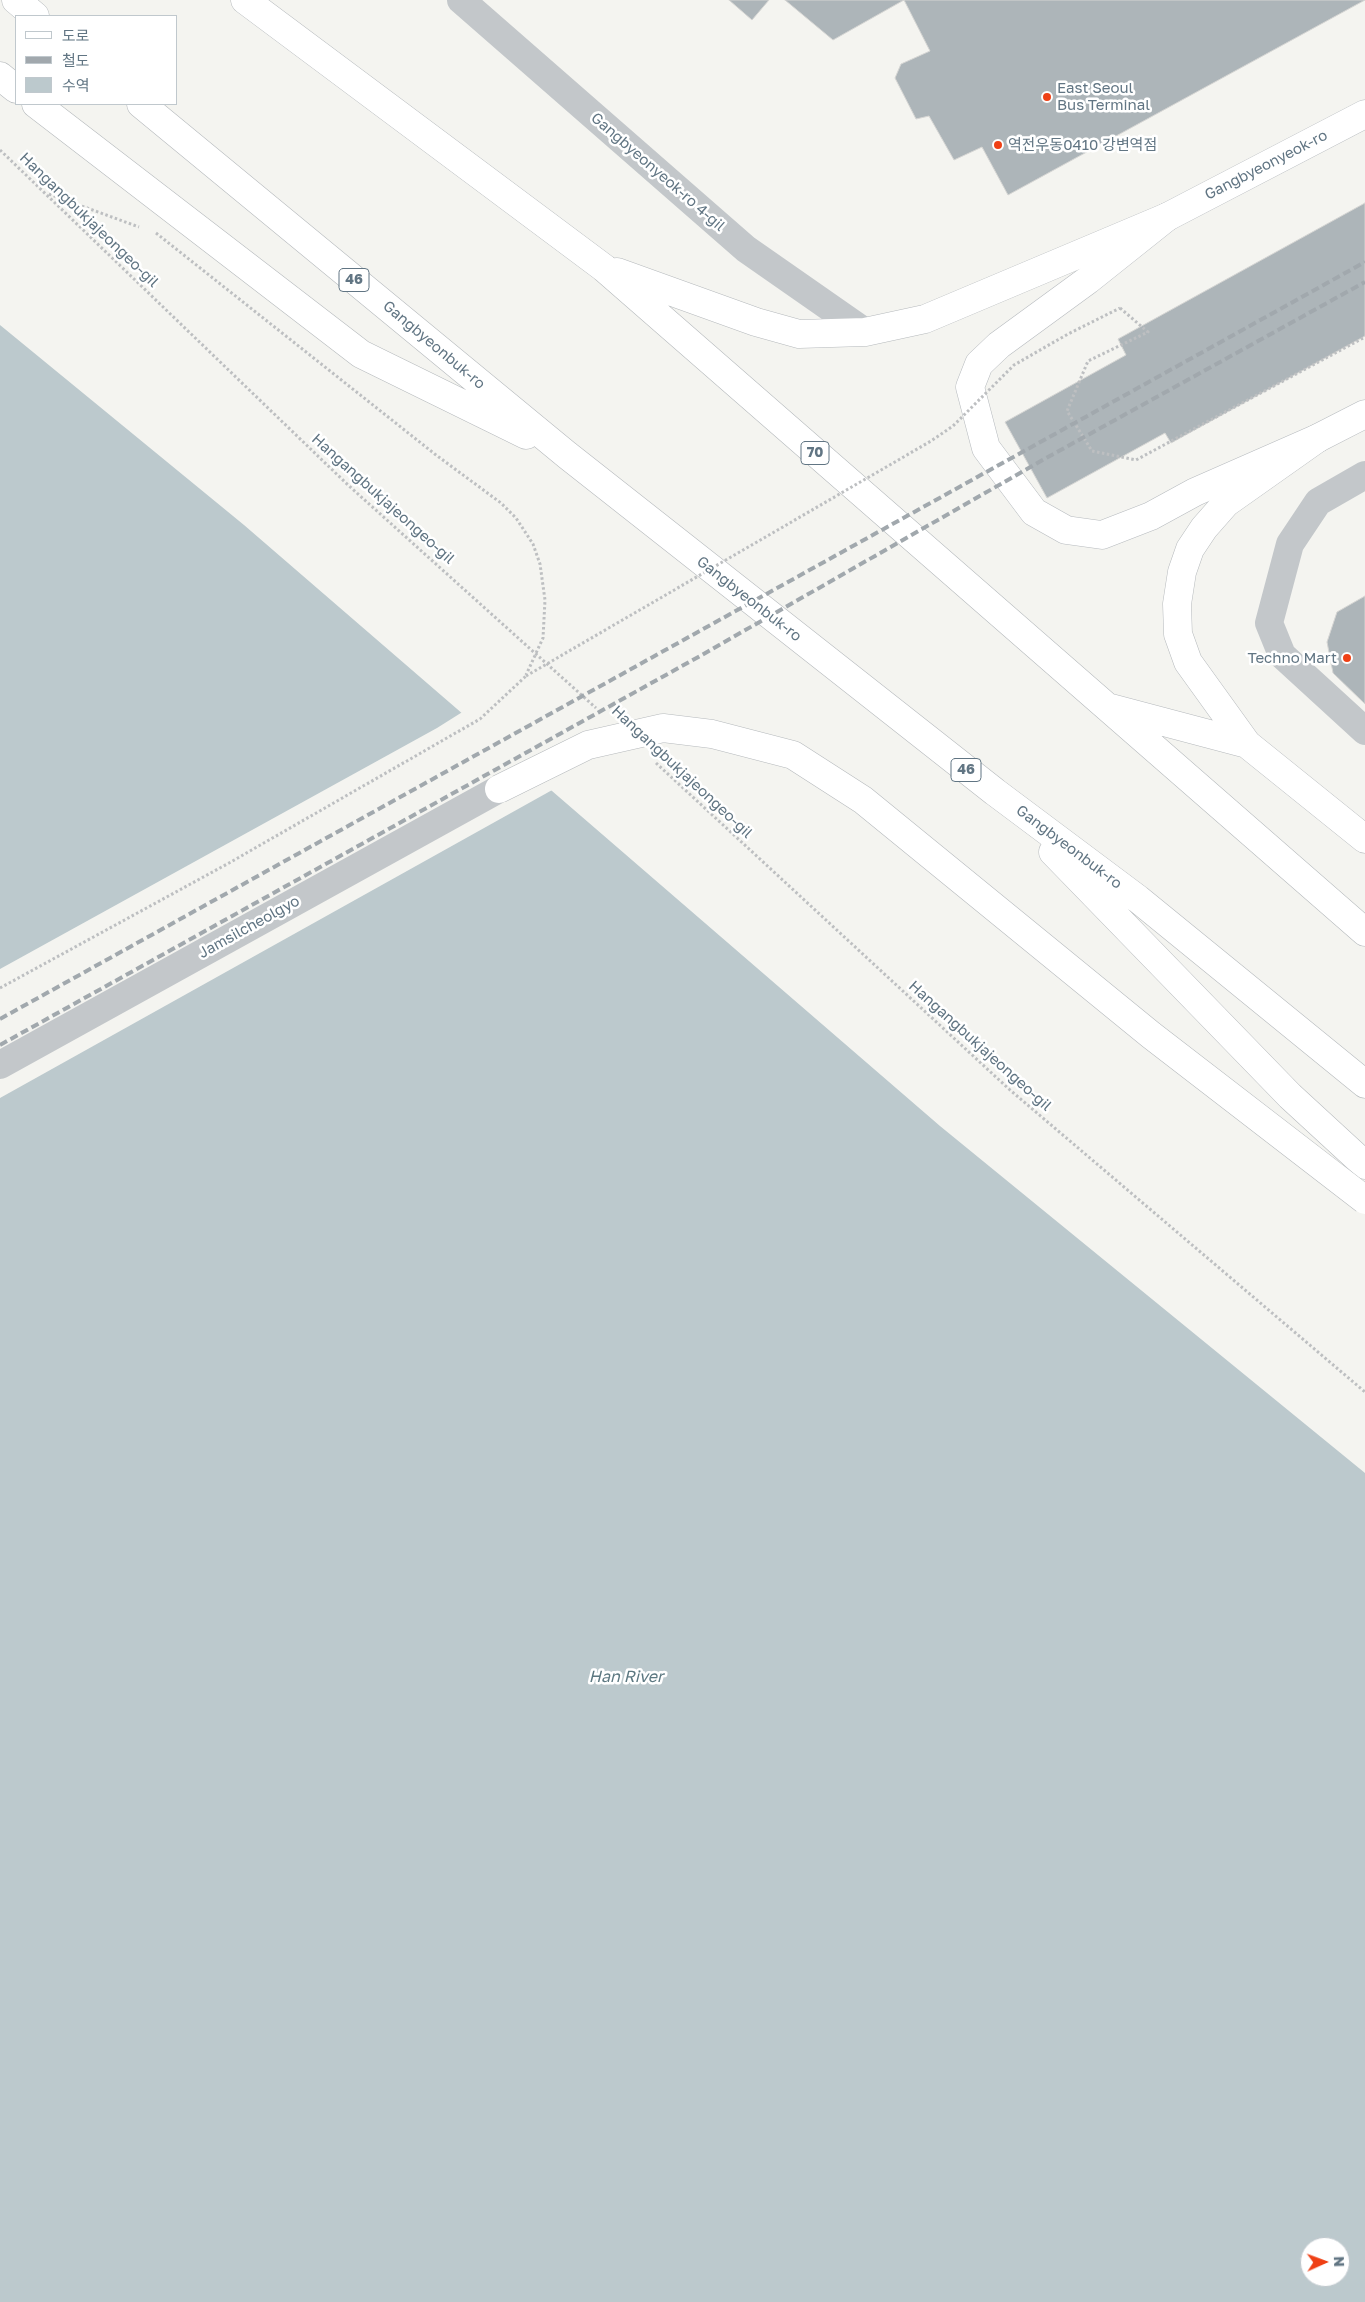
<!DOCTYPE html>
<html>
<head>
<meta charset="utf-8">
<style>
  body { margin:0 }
  #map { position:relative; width:1365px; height:2302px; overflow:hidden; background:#f4f4f0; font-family:"Golos Text","Noto Sans KR",sans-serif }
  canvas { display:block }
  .legend { position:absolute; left:15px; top:15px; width:162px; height:90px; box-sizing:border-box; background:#fff; border:1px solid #c0c8cd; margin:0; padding:6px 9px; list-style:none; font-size:15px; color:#617583 }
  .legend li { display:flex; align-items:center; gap:10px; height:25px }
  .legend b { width:25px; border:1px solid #c0c8cd }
  .north { position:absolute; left:1300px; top:2237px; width:50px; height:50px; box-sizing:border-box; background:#fff; border:1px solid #c0c8cd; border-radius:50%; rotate:88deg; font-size:14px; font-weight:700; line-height:20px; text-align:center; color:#617583 }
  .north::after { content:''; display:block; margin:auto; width:18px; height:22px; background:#ef4015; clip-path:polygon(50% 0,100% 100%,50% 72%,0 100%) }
</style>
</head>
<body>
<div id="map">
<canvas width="1365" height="2302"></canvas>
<ul class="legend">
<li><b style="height:6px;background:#fff"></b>도로</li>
<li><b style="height:6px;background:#a1a8ad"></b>철도</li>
<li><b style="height:14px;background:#bcc9cd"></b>수역</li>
</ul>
<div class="north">N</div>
</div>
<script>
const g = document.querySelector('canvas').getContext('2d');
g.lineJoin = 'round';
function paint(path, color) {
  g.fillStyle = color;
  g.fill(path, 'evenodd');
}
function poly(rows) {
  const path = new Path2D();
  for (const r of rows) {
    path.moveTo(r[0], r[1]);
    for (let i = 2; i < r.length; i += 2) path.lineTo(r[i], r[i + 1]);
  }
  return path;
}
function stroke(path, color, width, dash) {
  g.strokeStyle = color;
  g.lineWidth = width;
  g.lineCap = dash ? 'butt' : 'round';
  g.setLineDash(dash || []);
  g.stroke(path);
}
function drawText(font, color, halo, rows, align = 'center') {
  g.font = font + ' "Golos Text","Noto Sans KR",sans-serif';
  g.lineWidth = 5;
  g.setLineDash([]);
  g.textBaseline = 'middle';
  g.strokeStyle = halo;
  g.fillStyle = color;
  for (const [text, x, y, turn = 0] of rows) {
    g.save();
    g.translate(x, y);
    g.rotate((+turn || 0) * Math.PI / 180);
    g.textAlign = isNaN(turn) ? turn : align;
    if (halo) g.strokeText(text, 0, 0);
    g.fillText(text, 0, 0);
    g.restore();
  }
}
paint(poly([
  [0,325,244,525,940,1126,1365,1473,1365,2302,0,2302],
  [1310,2247,1340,2247,1340,2277,1310,2277]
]), '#bcc9cd');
paint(poly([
  [464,711,554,789,0,1098,0,969,437,728]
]), '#f4f4f0');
const building = poly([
  [729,0,769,0,752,20,729,0],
  [785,0,904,0,833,40,785,0],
  [1365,0,1008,195,982,147,954,160,929,116,916,119,895,78,901,64,930,51,904,0,1365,0],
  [1365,203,1365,336,1171,443,1165,433,1047,498,1005,422,1126,355,1118,339,1365,203],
  [1365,596,1365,704,1333,673,1327,642,1337,612,1365,596]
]);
paint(building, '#adb5b9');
stroke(building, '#d5d5d3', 1);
const major = poly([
  [1365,114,1167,217,1088,280,999,345,979,364,970,387,986,448,1034,512,1066,530,1102,535,1151,516,1195,492,1318,438,1365,414]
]);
const highway = poly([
  [16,0,35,16],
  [245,0,604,268,1365,932],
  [0,76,16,89],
  [36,104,361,354,526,435],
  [141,104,567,455,995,792,1138,899,1365,1084],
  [617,272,756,322,799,334,865,332,925,319,1167,217],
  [1318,438,1226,503,1204,528,1190,549,1182,572,1177,604,1178,634,1188,662,1247,744,1365,839],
  [1111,708,1247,744],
  [1053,852,1290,1096,1365,1165]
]);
stroke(major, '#b6babe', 29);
stroke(highway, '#b5b9bc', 29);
stroke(poly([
  [0,150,348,485,596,708],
  [49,194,139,227],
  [1120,308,1148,332,1088,361,1067,411,1092,451,1136,460,1365,337],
  [656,763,1010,1090,1365,1392],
  [0,988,229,863,480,719,526,676]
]), '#bdbfc1', 3, [2.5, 2.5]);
stroke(poly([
  [461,0,746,249,865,332],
  [1365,475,1318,502,1290,544,1269,623,1282,655,1365,731],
  [0,1065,499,789]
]), '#c3c7ca', 28);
stroke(major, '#fff', 28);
stroke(highway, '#fff', 28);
stroke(poly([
  [0,1019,1365,262],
  [0,1045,700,656,1048,457,1365,282]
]), '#a1a8ad', 4, [8, 4]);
const highwayBridge = poly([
  [499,789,588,745,663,728,712,734,793,755,863,800,1151,1035,1365,1200]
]);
stroke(highwayBridge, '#b5b9bc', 29, []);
stroke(poly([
  [156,233,436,455,501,503,516,518,533,544,540,564,545,600,543,638,526,675],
  [526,676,931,441,953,426,1014,365,1068,334,1120,308]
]), '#bdbfc1', 3, [2.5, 2.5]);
stroke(highwayBridge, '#fff', 28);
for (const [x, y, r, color] of [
  [1047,97,5,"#ef4015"],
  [998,145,5,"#ef4015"],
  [1347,658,5,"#ef4015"]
]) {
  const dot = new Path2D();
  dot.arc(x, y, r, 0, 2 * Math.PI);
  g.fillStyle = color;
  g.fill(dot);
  stroke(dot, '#fff', 2);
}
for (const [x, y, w] of [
  [354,280,30],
  [815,453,28],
  [966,770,30]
]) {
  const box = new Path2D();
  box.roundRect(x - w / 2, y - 11.5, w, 23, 4);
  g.fillStyle = '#fff';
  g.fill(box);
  stroke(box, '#617583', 1);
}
drawText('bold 14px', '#617583', null, [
  ["46",354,280],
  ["70",815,453],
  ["46",966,770]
]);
drawText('15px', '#617583', '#fff', [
  ["East Seoul",1057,88],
  ["Bus Terminal",1057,105],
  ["역전우동0410 강변역점",1008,145],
  ["Techno Mart",1337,658,"right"]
], 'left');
drawText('15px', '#617583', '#fff', [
  ["Gangbyeonyeok-ro",1266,165,-27],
  ["Gangbyeonyeok-ro 4-gil",658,172,41],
  ["Hangangbukjajeongeo-gil",89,220,44],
  ["Gangbyeonbuk-ro",434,345,40],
  ["Hangangbukjajeongeo-gil",383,499,42],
  ["Gangbyeonbuk-ro",749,599,38],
  ["Hangangbukjajeongeo-gil",682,772,43],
  ["Gangbyeonbuk-ro",1069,847,37],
  ["Jamsilcheolgyo",249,927,-29],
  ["Hangangbukjajeongeo-gil",980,1046,42]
]);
drawText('italic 16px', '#5c7881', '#fff', [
  ["Han River",626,1677]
]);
</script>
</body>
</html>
